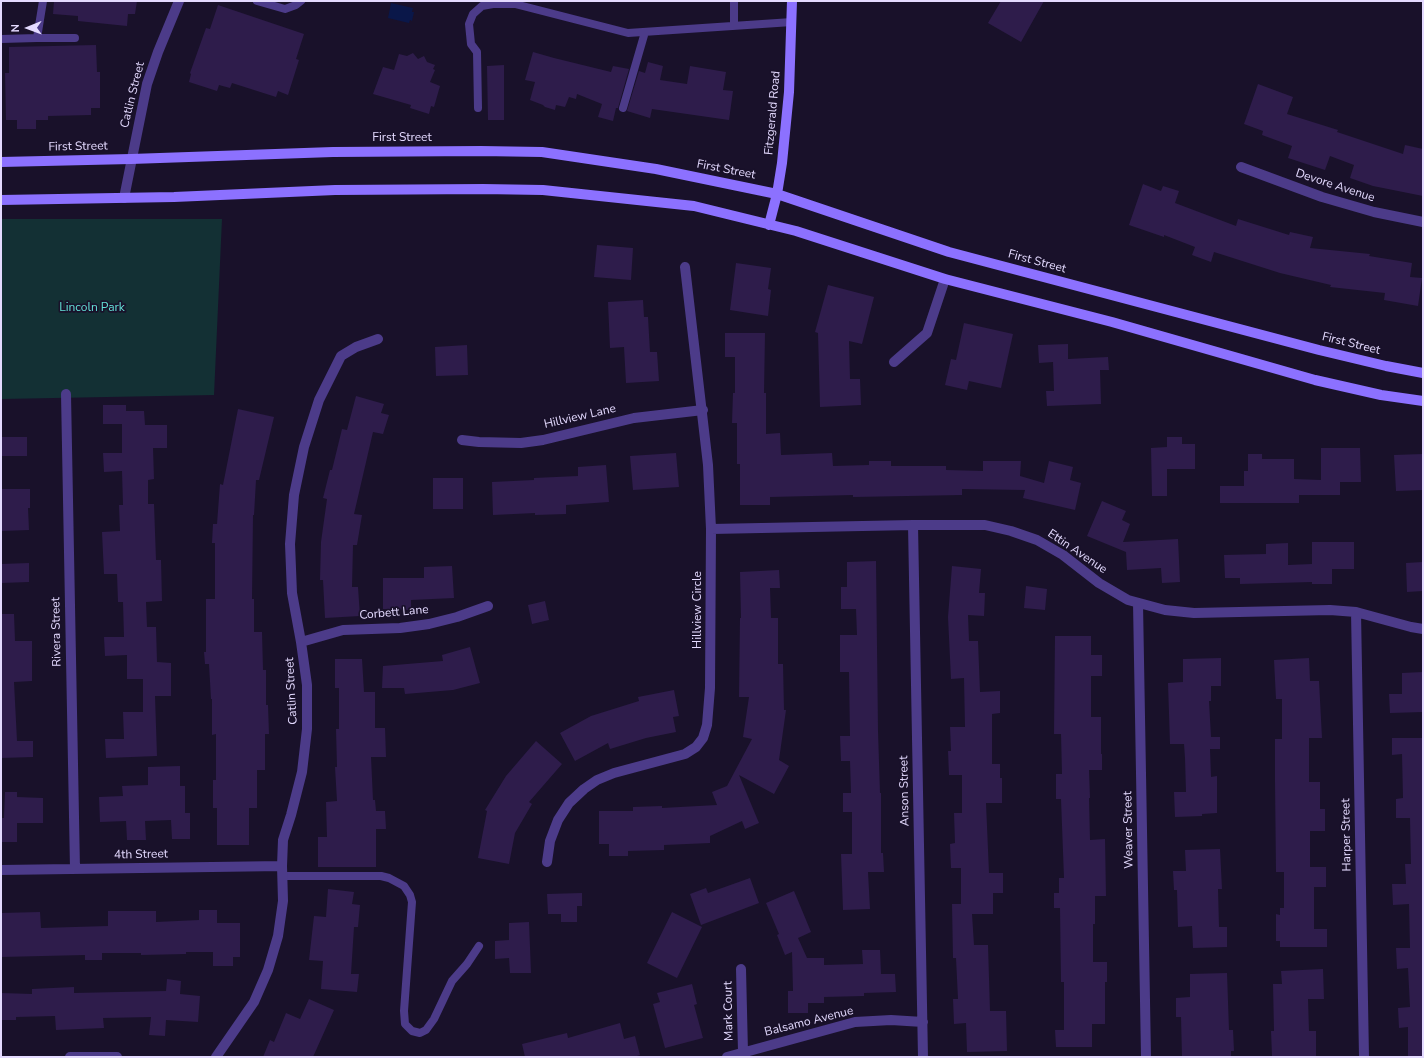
<!DOCTYPE html>
<html>
<head>
<meta charset="utf-8">
<style>
  body { margin:0 }
  #map { position:relative; width:1424px; height:1058px; overflow:hidden; background:#19112a; font-family:"Nunito Sans",sans-serif }
  canvas { display:block }
  .frame { position:absolute; inset:0; border:2px solid #e4daff; pointer-events:none }
  .north { position:absolute; left:8px; top:8px; width:40px; height:40px; -webkit-text-stroke:3px #19112a; paint-order:stroke; rotate:269deg; font-size:11px; font-weight:700; line-height:16px; text-align:center; color:#e4daff }
  .north::after { content:''; display:block; margin:auto; width:14px; height:18px; background:#e4daff; clip-path:polygon(50% 0,100% 100%,50% 72%,0 100%) }
</style>
</head>
<body>
<div id="map">
<canvas width="1424" height="1058"></canvas>
<div class="frame"></div>
<div class="north">N</div>
</div>
<script>
const g = document.querySelector('canvas').getContext('2d');
g.lineJoin = 'round';
function paint(path, color) {
  g.fillStyle = color;
  g.fill(path, 'evenodd');
}
function poly(rows) {
  const path = new Path2D();
  for (const r of rows) {
    path.moveTo(r[0], r[1]);
    for (let i = 2; i < r.length; i += 2) path.lineTo(r[i], r[i + 1]);
  }
  return path;
}
function stroke(path, color, width, dash) {
  g.strokeStyle = color;
  g.lineWidth = width;
  g.lineCap = dash ? 'butt' : 'round';
  g.setLineDash(dash || []);
  g.stroke(path);
}
function drawText(font, color, halo, rows, align = 'center') {
  g.font = font + ' "Nunito Sans",sans-serif';
  g.lineWidth = 3.5;
  g.setLineDash([]);
  g.textBaseline = 'middle';
  g.strokeStyle = halo;
  g.fillStyle = color;
  for (const [text, x, y, turn = 0] of rows) {
    g.save();
    g.translate(x, y);
    g.rotate((+turn || 0) * Math.PI / 180);
    g.textAlign = isNaN(turn) ? turn : align;
    if (halo) g.strokeText(text, 0, 0);
    g.fillText(text, 0, 0);
    g.restore();
  }
}
paint(poly([
  [1,219,222,219,214,395,1,399]
]), '#133034');
paint(poly([
  [391,3,413,8,412,12,414,12,412,21,410,20,409,23,388,18]
]), '#0a1749');
paint(poly([
  [54,1,137,1,135,14,128,14,127,26,78,21,78,16,53,14],
  [1001,1,1044,1,1021,42,988,23],
  [218,5,304,34,296,59,299,60,288,95,278,91,276,97,232,83,230,88,219,85,217,91,189,82,191,74,190,73,206,28,210,29],
  [96,45,97,72,100,72,100,108,91,108,91,115,48,116,48,120,36,120,36,129,17,129,17,120,6,120,5,73,9,73,9,47],
  [533,52,554,58,611,72,613,66,629,69,618,108,616,108,613,121,598,117,602,104,577,94,576,99,569,97,565,107,556,105,555,110,545,107,543,105,530,100,535,82,525,80],
  [413,53,418,59,424,56,427,62,435,65,433,69,435,70,430,82,440,86,434,107,431,106,429,114,410,108,411,105,373,94,383,67,394,70,399,54,407,56],
  [648,62,663,66,660,80,687,84,690,66,726,72,723,90,733,91,729,120,652,109,650,118,627,111,639,71,645,73],
  [504,65,504,120,488,120,487,66],
  [1258,84,1293,97,1287,114,1338,130,1337,132,1403,154,1405,145,1423,149,1423,196,1373,186,1350,178,1354,165,1330,156,1325,170,1288,158,1292,146,1262,135,1263,131,1244,124],
  [1143,184,1161,191,1163,186,1179,191,1175,203,1236,226,1238,219,1289,235,1290,232,1313,237,1310,248,1370,254,1369,256,1412,263,1410,277,1422,278,1418,306,1384,300,1385,293,1330,287,1331,285,1280,273,1214,252,1211,262,1192,255,1195,247,1164,235,1164,237,1129,225],
  [597,245,633,248,631,280,594,277],
  [736,263,771,268,768,289,771,290,768,316,730,310],
  [828,285,874,297,862,344,849,341,850,379,860,379,861,405,820,407,818,333,815,332],
  [643,300,644,317,648,317,650,352,657,352,659,381,626,383,624,347,610,348,608,302],
  [964,323,1013,334,1001,388,969,381,967,390,945,385,951,359,956,360],
  [725,333,765,333,764,393,766,393,766,434,780,433,781,455,832,453,833,466,869,465,869,461,891,461,891,466,946,466,946,470,983,471,983,461,1021,461,1020,476,1044,483,1049,461,1073,467,1070,480,1081,483,1075,510,1023,498,1025,490,962,489,962,495,853,497,853,495,770,497,770,505,740,505,740,464,737,464,737,423,732,423,733,393,735,393,735,357,725,357],
  [1068,344,1068,359,1108,357,1109,370,1100,370,1101,404,1047,406,1046,391,1054,391,1053,362,1039,363,1038,345],
  [467,345,468,375,436,376,435,347],
  [356,396,384,404,381,413,389,415,383,434,373,432,354,514,362,515,357,545,353,545,352,587,358,587,360,616,325,618,323,580,320,580,321,542,327,499,323,498,330,470,332,470,342,429,347,430],
  [103,405,126,405,126,411,144,411,145,425,167,425,167,448,153,448,154,479,148,480,148,504,154,504,156,560,161,560,162,601,146,602,147,627,156,627,157,662,171,663,171,696,155,696,157,756,106,758,105,739,124,739,123,712,143,712,143,679,127,679,127,655,105,656,104,637,124,637,123,602,118,602,117,574,104,574,102,532,120,531,119,505,123,505,122,471,104,472,103,453,122,453,122,424,103,424],
  [238,409,274,417,259,480,256,480,254,515,253,515,252,599,254,599,254,632,262,632,263,670,266,670,266,705,268,705,269,734,265,734,265,770,257,770,257,808,249,808,249,845,217,845,217,808,213,808,213,780,216,780,216,734,212,735,212,699,211,699,209,664,205,664,204,652,206,652,206,599,215,599,215,543,212,543,213,524,217,524,220,484,223,485],
  [1,437,27,437,27,456,1,456],
  [1167,437,1182,437,1182,444,1195,444,1195,469,1167,469,1167,496,1152,496,1151,448,1167,447],
  [1321,448,1360,448,1361,482,1340,482,1340,495,1299,495,1299,503,1220,503,1220,486,1244,486,1244,471,1248,471,1248,454,1262,454,1262,459,1294,459,1294,479,1321,480],
  [676,453,679,487,633,490,630,456],
  [1423,454,1423,490,1396,491,1394,455],
  [606,465,609,502,566,505,566,514,535,515,535,513,493,515,492,482,534,480,534,478,578,476,578,467],
  [433,478,463,478,463,509,433,509],
  [1,489,30,489,30,508,28,508,29,530,1,531],
  [1102,501,1126,511,1122,520,1130,524,1123,542,1178,539,1180,582,1162,583,1161,568,1127,570,1126,552,1087,536],
  [1312,542,1354,542,1354,569,1332,569,1332,584,1312,584,1312,582,1240,584,1240,578,1225,578,1224,555,1266,554,1266,544,1288,543,1288,565,1312,564],
  [876,561,878,731,880,793,881,793,881,853,883,853,884,872,868,872,870,909,843,910,841,854,852,854,852,812,843,812,843,793,851,793,850,761,841,761,840,736,850,736,849,672,840,672,840,635,857,635,856,609,841,609,841,587,847,587,847,562],
  [1423,562,1423,591,1407,592,1406,563],
  [29,563,29,582,1,583,1,564],
  [452,566,454,598,411,600,411,610,383,609,383,578,424,578,424,567],
  [952,566,981,569,979,593,985,593,984,616,968,615,969,641,978,641,980,692,1000,691,1000,713,992,714,992,764,1000,764,1000,778,1002,778,1002,803,986,803,989,873,1003,873,1003,893,993,893,993,914,972,914,974,945,988,945,990,1011,1006,1011,1007,1051,967,1052,966,1023,954,1024,953,999,958,999,956,958,953,958,952,904,961,904,961,868,951,868,950,844,955,843,954,813,962,813,962,775,949,775,948,751,951,751,950,727,965,727,964,678,951,679,948,617],
  [779,570,780,588,770,588,771,618,778,618,778,664,783,664,784,710,786,710,779,760,789,766,774,794,739,775,759,823,745,829,742,821,710,836,710,843,664,845,664,850,628,851,628,856,609,856,609,844,599,844,599,811,633,811,633,807,662,806,662,808,717,805,712,792,727,786,752,739,743,737,749,697,739,697,740,618,741,618,740,572],
  [1026,586,1047,589,1045,610,1024,608],
  [545,601,549,620,532,624,528,605],
  [1,614,14,614,15,641,32,641,32,681,14,682,17,741,33,741,33,757,1,758],
  [1055,636,1091,636,1091,655,1102,655,1102,676,1091,676,1091,717,1101,717,1101,754,1102,754,1102,770,1089,770,1090,798,1089,798,1090,840,1105,839,1106,896,1095,896,1095,924,1093,924,1093,962,1107,962,1107,982,1105,982,1105,1024,1092,1024,1092,1047,1056,1047,1055,1030,1064,1030,1064,982,1061,982,1060,908,1054,908,1054,893,1059,893,1059,878,1064,878,1061,799,1056,799,1056,774,1062,774,1061,734,1054,734],
  [470,647,480,683,453,690,405,694,404,688,382,688,383,666,443,661,442,655],
  [1221,658,1221,686,1211,686,1211,701,1209,701,1211,737,1220,737,1220,749,1210,749,1211,777,1217,776,1217,813,1202,814,1202,816,1175,817,1174,792,1186,792,1185,758,1184,744,1170,744,1168,683,1183,682,1183,659],
  [1309,658,1310,681,1319,681,1322,738,1309,738,1309,782,1320,782,1320,809,1325,809,1325,831,1310,831,1310,867,1326,867,1326,887,1314,887,1314,929,1327,929,1327,947,1280,947,1280,941,1276,941,1276,914,1280,915,1280,908,1284,908,1284,872,1276,872,1275,782,1275,739,1282,739,1282,699,1276,699,1274,660],
  [335,659,362,659,364,692,375,692,375,728,385,728,386,757,371,757,373,800,375,800,376,811,385,811,386,829,376,829,376,867,318,867,318,837,327,837,326,802,337,801,335,767,337,767,336,729,339,729,339,688,335,688],
  [1423,672,1423,712,1390,713,1389,694,1402,694,1402,673],
  [674,690,679,716,673,717,676,732,646,738,610,749,608,743,575,761,560,733,591,716,639,701,638,697],
  [1392,738,1423,738,1423,1057,1408,1057,1408,1027,1399,1028,1398,1008,1410,1007,1408,968,1397,969,1396,948,1410,948,1409,904,1393,905,1392,884,1406,884,1405,864,1411,864,1410,818,1396,818,1396,799,1403,798,1402,754,1392,755],
  [536,741,562,764,529,802,532,804,515,833,509,864,478,858,487,811,485,810,506,776],
  [180,766,180,786,185,786,185,813,190,813,190,839,172,839,171,820,145,821,146,840,127,840,126,821,100,822,99,797,123,796,122,786,148,785,148,767],
  [5,792,17,792,17,797,43,798,43,823,17,823,17,842,1,842,1,818,4,818],
  [1220,849,1222,889,1218,889,1219,927,1227,927,1227,947,1193,948,1192,926,1178,927,1177,890,1174,890,1173,871,1186,871,1185,850],
  [750,878,759,903,701,925,690,894,706,888,708,893],
  [328,889,354,892,352,904,360,905,358,927,354,927,351,974,359,974,357,992,321,989,323,961,309,960,314,916,326,917],
  [794,891,811,932,798,938,807,958,824,958,824,965,863,964,862,950,880,950,881,974,895,974,896,992,864,993,864,996,824,997,824,1003,808,1003,808,1013,788,1013,788,991,793,991,792,952,785,955,777,935,779,934,766,903],
  [582,893,582,906,577,906,577,922,561,922,561,914,548,914,547,894],
  [199,910,217,910,217,923,240,923,240,957,233,957,233,966,213,966,213,952,186,952,186,954,141,955,141,953,102,953,102,960,85,960,85,955,1,957,1,913,40,912,41,928,108,926,108,911,156,911,156,922,199,920],
  [672,912,702,927,677,978,647,963],
  [529,922,531,973,510,973,509,958,495,959,495,941,509,940,509,923],
  [1323,969,1324,999,1308,999,1309,1031,1316,1031,1316,1057,1272,1056,1271,1031,1274,1031,1273,984,1282,984,1281,971],
  [1227,973,1229,1030,1233,1030,1234,1051,1231,1051,1231,1057,1182,1057,1181,1017,1176,1017,1176,998,1190,997,1190,974],
  [167,979,181,981,180,994,200,996,198,1022,166,1020,165,1036,149,1035,151,1017,103,1018,104,1028,56,1030,55,1016,16,1017,16,1020,1,1020,1,993,32,994,32,989,74,987,74,993,166,991],
  [692,984,697,1004,694,1005,703,1038,665,1048,653,1004,660,1002,657,993],
  [309,999,334,1010,313,1057,263,1057,270,1040,274,1042,286,1013,300,1019],
  [620,1023,624,1039,635,1036,640,1055,634,1057,525,1057,522,1044,567,1033,568,1038]
]), '#2e1c4b');
stroke(poly([
  [257,1,285,9,296,5,301,1],
  [734,1,734,26],
  [37,38,75,38],
  [1,39,37,38,43,1],
  [478,108,477,52,471,44,469,24,473,14,482,6,493,4,515,4,628,33,792,22],
  [623,108,645,32],
  [282,876,381,876,389,878,404,886,410,895,412,902,404,1011,405,1024,412,1031,420,1033,426,1030,434,1019,452,981,467,964,479,946]
]), '#4c3b89', 8);
stroke(poly([
  [1241,167,1322,197,1374,212,1423,222],
  [124,198,147,84,158,52,179,1],
  [894,362,927,333,945,279],
  [66,394,75,869],
  [462,440,479,442,521,443,543,440,634,418,703,410],
  [913,525,923,1057],
  [711,529,913,525,985,525,1011,531,1037,540,1063,555,1099,583,1128,600,1165,610,1194,613,1330,610,1356,612,1411,627,1423,629],
  [1138,603,1146,1057],
  [1356,612,1364,1057],
  [301,642,343,630,400,628,429,624,457,617,488,606],
  [547,862,550,841,558,820,569,803,584,789,597,780,614,773,685,754,696,747,703,738,707,725,710,688,711,529,708,465,685,267],
  [1,870,282,866],
  [741,969,743,1052],
  [70,1057,117,1057],
  [216,1057,254,1002,268,970,278,936,283,901,282,866,283,840,291,815,302,772,307,729,307,685,301,642,292,593,290,544,294,495,304,447,319,400,341,356,356,347,378,339],
  [727,1057,855,1022,891,1020,923,1022]
]), '#4c3b89', 10);
stroke(poly([
  [1,162,131,159,333,152,481,151,542,152,656,169,777,194,949,252,1319,350,1386,366,1423,373],
  [1,200,174,197,335,190,483,189,543,190,694,206,796,231,945,279,1112,322,1315,380,1381,395,1423,401],
  [769,225,777,194,782,163,789,92,792,1]
]), '#8c71ff', 10);
drawText('12px', '#e4daff', '#19112a', [
  ["Catlin Street",133,95,-76],
  ["Fitzgerald Road",773,113,-85],
  ["First Street",402,138],
  ["First Street",78,147,-1],
  ["First Street",726,170,11],
  ["Devore Avenue",1335,186,18],
  ["First Street",1037,262,15],
  ["First Street",1351,344,14],
  ["Hillview Lane",580,417,-13],
  ["Ettin Avenue",1077,552,34],
  ["Hillview Circle",698,610,-90],
  ["Corbett Lane",394,613,-5],
  ["Rivera Street",57,632,-91],
  ["Catlin Street",292,691,-93],
  ["Anson Street",905,791,-91],
  ["Weaver Street",1129,830,-91],
  ["Harper Street",1347,835,-91],
  ["4th Street",141,855,-1],
  ["Mark Court",729,1011,-91],
  ["Balsamo Avenue",809,1022,-14]
]);
drawText('12px', '#63e1d7', '#19112a', [
  ["Lincoln Park",92,308]
]);
</script>
</body>
</html>
